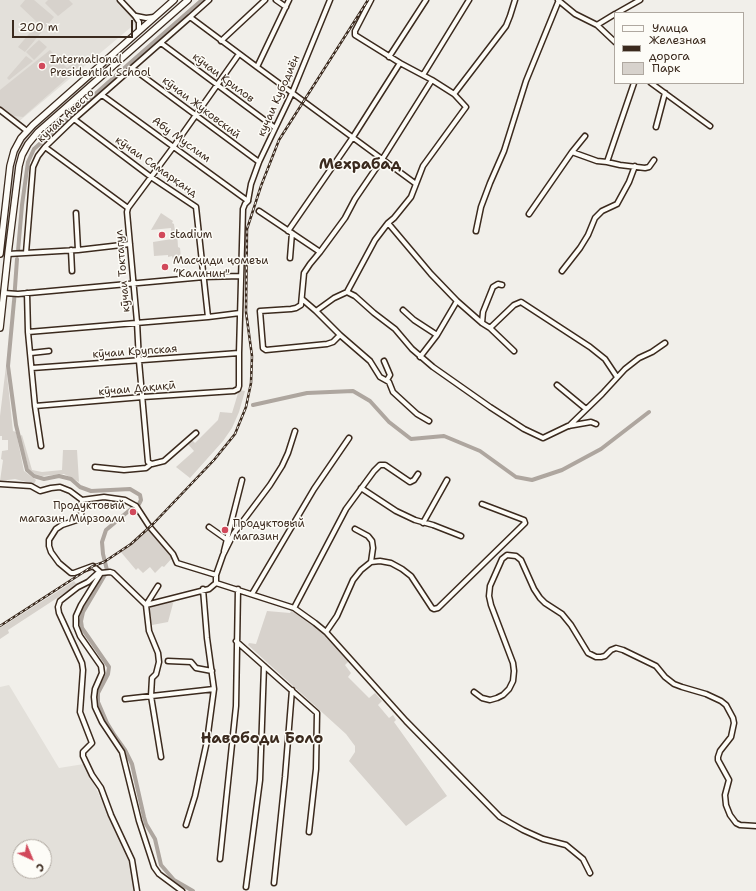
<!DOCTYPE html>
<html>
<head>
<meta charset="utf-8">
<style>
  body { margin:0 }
  #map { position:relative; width:756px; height:891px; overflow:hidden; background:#f1efea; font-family:"Shantell Sans",sans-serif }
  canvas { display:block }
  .legend { position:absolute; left:614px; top:12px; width:130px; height:72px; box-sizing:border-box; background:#fdfcf7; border:1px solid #afa8a0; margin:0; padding:5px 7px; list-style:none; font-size:12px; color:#3b2a1e }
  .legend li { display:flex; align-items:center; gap:8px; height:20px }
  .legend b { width:20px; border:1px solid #afa8a0 }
  .north { position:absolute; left:12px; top:839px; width:40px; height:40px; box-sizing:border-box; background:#fdfcf7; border:1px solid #afa8a0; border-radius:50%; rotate:136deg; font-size:11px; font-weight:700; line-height:16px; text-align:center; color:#3b2a1e }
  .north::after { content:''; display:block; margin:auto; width:14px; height:18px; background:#d1495b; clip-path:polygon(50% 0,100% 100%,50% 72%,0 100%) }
  .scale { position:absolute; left:12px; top:20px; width:121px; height:18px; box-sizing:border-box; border:2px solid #3b2a1e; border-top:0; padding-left:5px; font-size:12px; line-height:14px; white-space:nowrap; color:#3b2a1e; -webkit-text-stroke:3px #fdfcf7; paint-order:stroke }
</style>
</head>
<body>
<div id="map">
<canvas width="756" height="891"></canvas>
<ul class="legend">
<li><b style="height:5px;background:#fdfcf7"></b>Улица</li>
<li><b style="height:5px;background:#3b2a1e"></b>Железная дорога</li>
<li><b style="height:11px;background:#d7d2cc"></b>Парк</li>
</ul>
<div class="north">С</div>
<div class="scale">200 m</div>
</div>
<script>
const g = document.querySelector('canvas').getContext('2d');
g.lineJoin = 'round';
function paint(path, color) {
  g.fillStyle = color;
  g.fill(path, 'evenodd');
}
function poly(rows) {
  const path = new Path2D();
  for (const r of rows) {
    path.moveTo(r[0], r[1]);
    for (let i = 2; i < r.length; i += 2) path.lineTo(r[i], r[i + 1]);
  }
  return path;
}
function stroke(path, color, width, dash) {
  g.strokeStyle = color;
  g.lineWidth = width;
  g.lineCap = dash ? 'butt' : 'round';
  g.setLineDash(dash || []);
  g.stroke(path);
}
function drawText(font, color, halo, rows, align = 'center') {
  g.font = font + ' "Shantell Sans",sans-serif';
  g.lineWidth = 3;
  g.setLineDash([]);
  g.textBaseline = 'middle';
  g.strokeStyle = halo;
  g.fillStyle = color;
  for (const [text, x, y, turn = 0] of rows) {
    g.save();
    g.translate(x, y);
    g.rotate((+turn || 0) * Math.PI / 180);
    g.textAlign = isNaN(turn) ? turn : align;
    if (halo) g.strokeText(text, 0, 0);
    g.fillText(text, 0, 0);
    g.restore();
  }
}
paint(poly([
  [0,0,116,0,136,23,17,123,0,108],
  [9,685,59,768,84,764,122,842,131,866,135,891,0,891,0,687],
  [20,847,44,847,44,871,20,871]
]), '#e3e0da');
paint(poly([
  [25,0,34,0,54,17,25,52,18,47,38,23,20,6],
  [48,0,69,0,73,4,58,16,45,3],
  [39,40,47,47,34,60,26,52],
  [50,50,67,68,77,61,82,65,23,117,6,115,0,110,0,90],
  [26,56,33,61,9,80,7,78],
  [114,57,116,60,28,138,21,149,17,162,6,252,4,252,14,160,19,148,25,137,34,127],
  [161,213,173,221,172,223,174,224,175,232,177,232,178,247,180,248,181,258,173,259,172,256,168,257,168,255,154,256,153,242,172,239,171,228,151,230],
  [6,366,13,431,16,432,24,471,36,480,34,484,15,479,0,481,3,460,1,459,2,451,8,450,8,440,2,440,2,436,0,436,0,416],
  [239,390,245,391,239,412,232,428,223,441,190,478,176,467,194,451,187,443,191,439,195,443,218,420,220,412,232,413],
  [22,435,32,470,42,472,62,470,63,450,77,450,79,482,64,474,42,476,35,474,29,470,20,436],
  [150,528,164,547,173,557,164,567,162,566,155,573,150,567,143,573,138,568,136,570,120,551],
  [74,581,77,585,8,630,9,633,0,639,0,628],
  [174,600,168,622,152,625,149,610,150,607],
  [292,610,309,619,324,632,350,660,345,665,351,673,348,677,369,698,375,693,382,701,378,705,389,718,393,715,396,720,394,722,447,796,406,826,349,761,355,752,355,746,346,734,248,645,249,643,256,644,267,611,290,613]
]), '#d7d2cc');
stroke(poly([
  [18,251,22,205,28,162,34,149,130,63,202,0],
  [14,301,8,366,16,425,27,470,34,476,44,479,59,476,71,479,80,487,91,491,130,489,140,495,141,500,139,504],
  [14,302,17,259],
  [253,405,307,393,353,391,370,401,389,422,411,439,444,436,480,451,516,477,532,480,562,470,601,449,649,412],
  [107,570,103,554,102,542,106,530,131,509],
  [106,573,83,612,81,621,82,628,109,667,108,674,98,693,98,702,107,723,115,736,125,750,132,764,144,817,146,824,155,839,161,865,174,880,193,891]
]), '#aea69f', 4);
const street = poly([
  [120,0,135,16,139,22,139,31],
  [276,0,286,7],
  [558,0,575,14,597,25,615,14],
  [617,13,640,0],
  [136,16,146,18,154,17],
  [190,17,209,0],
  [597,25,615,42],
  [221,41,265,0],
  [161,43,274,127],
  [389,57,426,0],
  [257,67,289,0],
  [132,68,259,162],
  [423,75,469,0],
  [634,83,607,162,620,165,645,168,649,167,654,160],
  [651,83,710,126],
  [454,94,506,26,510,16,515,0],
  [102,95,248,201],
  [0,110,27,131],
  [74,119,151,177,196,207,208,317],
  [656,127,665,93],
  [45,147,128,208],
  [572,152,585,136],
  [248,201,251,184,259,162,292,93,330,0],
  [259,211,320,252,310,264,304,273,301,305,296,308,291,309,260,311,263,348,266,350,327,344,333,342,340,335],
  [76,213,78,250],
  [529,214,572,152,597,161,607,162],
  [388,223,431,274,457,301,482,323,490,328,514,351],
  [288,231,353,137,400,63,355,35,355,31,371,0],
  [476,231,481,207,490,183,504,151,526,81,559,0],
  [71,250,72,271],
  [320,252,345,218,355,199,383,158,432,80],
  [26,253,33,167,38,156,45,147,74,119,190,17,257,67,416,184],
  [8,254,78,250,130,244],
  [290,258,292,233],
  [562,271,580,248,588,235,595,218,602,211,617,204,629,182,635,166],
  [347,292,355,296,374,313,395,329,412,349,433,367,490,407,524,429,543,438,568,426,591,422,596,424],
  [4,293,18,294,204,277,241,276],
  [27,293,28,332,35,406,41,446],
  [302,299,316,311,334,298,347,292,375,240,388,223,394,218,411,197,423,166,466,107,454,94,432,80,400,63],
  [403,310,414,320,437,335],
  [316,311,340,335,370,361,380,377,389,382,393,392,417,414,429,421],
  [482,323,483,312,493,287,498,284,502,285],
  [490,328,514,305,521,302,590,347,605,359,617,377],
  [28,332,208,317,240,313],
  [31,353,49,351],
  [420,357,437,335,457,301],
  [384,361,390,375,387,380],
  [32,368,239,353],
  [557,385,586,409],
  [35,406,143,397,234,391,238,389,239,386,239,353,243,209,245,204,248,201],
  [569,426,602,394,625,369,639,358,652,352,665,343],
  [196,433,164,461,152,464,148,462,139,361,137,322,127,212,128,208,174,146,239,54],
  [95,467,124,470,146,468,151,464],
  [0,484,31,486,40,491,51,488,60,487,70,491,82,500,104,497,125,500,136,506,149,526,173,554,177,563,216,575],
  [361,488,396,511,415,520,433,525,461,536],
  [82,500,81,516,77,520,62,525,56,529,49,540,49,546,51,552,59,563,71,573,74,573,93,566,101,573,110,572,113,573,146,605,209,589,216,583],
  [423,523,447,480],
  [209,527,226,539],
  [355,529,368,536,372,541,373,548,371,562],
  [224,551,242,480],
  [99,572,88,582,78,587,60,601,58,607,59,613,82,663,83,670,80,712,92,743,83,752,83,756,92,775,101,788,111,815,132,860,137,891],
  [101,573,81,605,76,616,76,626,80,636,101,666,102,673,95,689,94,697,95,707,102,722,122,752,139,821,154,867,159,874,182,891],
  [216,583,294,608,315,623,326,632,406,721,500,817,523,830,543,839,566,845,583,859,590,873],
  [216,583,216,575,223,555,234,533,270,485,282,466,288,453,295,431],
  [158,586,146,605,149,631,158,653,159,662,156,674,152,678,151,696,161,757],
  [252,594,314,489,349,438],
  [294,608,346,509,374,471,380,465,385,465,410,482,414,480,418,474],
  [326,632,337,616,353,580,361,570,371,562,380,561,391,563,402,569,411,576,432,608,434,609,438,608,525,523,524,520,482,504],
  [236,641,317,713,316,769,309,832],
  [168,661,191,662,196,668,212,671],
  [474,692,482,698,490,700,497,698,503,695,509,689,513,681,514,671,513,663,491,605,489,596,490,586,502,559,507,555,516,556,521,560,534,589,540,598,545,603,562,614,571,625,588,653,596,657,601,657,605,656,611,650,616,648,623,650,656,666,665,677,674,684,682,687,706,694,721,701,726,705,733,718,734,723,731,737,720,751,718,757,718,760,729,780,725,795,726,805,730,815,736,823,740,825,756,826],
  [125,699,214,689],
  [186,825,195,796,207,741,214,689,207,638,203,589],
  [220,859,236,706,238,589],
  [274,883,285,777,292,690],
  [246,887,260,780,264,666]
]);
const secondary = poly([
  [0,254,10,166,14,151,21,138,33,125,174,0],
  [0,328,8,254,19,166,22,155,28,144,38,132,188,0]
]);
stroke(street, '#3b2a1e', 7);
stroke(secondary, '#3b2a1e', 8);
stroke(street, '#fdfcf7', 4);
stroke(secondary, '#fdfcf7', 5.5);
const rail = poly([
  [0,626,93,566,104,562,131,544,153,524,214,460,235,434,246,407,251,383,252,356,246,312,247,229,261,186,279,140,368,0]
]);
stroke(rail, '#3b2a1e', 2.5);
stroke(rail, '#fdfcf7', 1, [3]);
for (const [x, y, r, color] of [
  [42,66,4,"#d1495b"],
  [162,235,4,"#d1495b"],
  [165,267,4,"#d1495b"],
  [133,512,4,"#d1495b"],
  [225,530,4,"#d1495b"]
]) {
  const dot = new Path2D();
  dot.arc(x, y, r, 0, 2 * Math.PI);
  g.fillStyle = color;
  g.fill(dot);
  stroke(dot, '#fdfcf7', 1.5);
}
drawText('11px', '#3b2a1e', '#fdfcf7', [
  ["International",50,60],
  ["Presidential School",50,73],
  ["stadium",170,235],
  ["Масҷиди ҷомеъи",173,261],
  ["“Калинин\"",173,274],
  ["Продуктовый",125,506,"right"],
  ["магазин Мирзоали",125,519,"right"],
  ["Продуктовый",233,524],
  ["магазин",233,537]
], 'left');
drawText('11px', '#3b2a1e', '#fdfcf7', [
  ["кӯчаи Крилов",223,78,37],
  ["кучаи Кубодиён",279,96,-66],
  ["кӯчаи Жуковский",201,108,37],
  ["кӯчаи Авесто",66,116,-43],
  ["Абу Муслим",181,140,36],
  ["кӯчаи Самарқанд",156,167,35],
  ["кӯчаи Токтагул",123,271,-95],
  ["кӯчаи Крупская",135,352,-4],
  ["кӯчаи Дақиқӣ",137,389,-5]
]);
drawText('bold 15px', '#3b2a1e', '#fdfcf7', [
  ["Мехрабад",360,165],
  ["Навободи Боло",262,739]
]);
</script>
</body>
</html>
